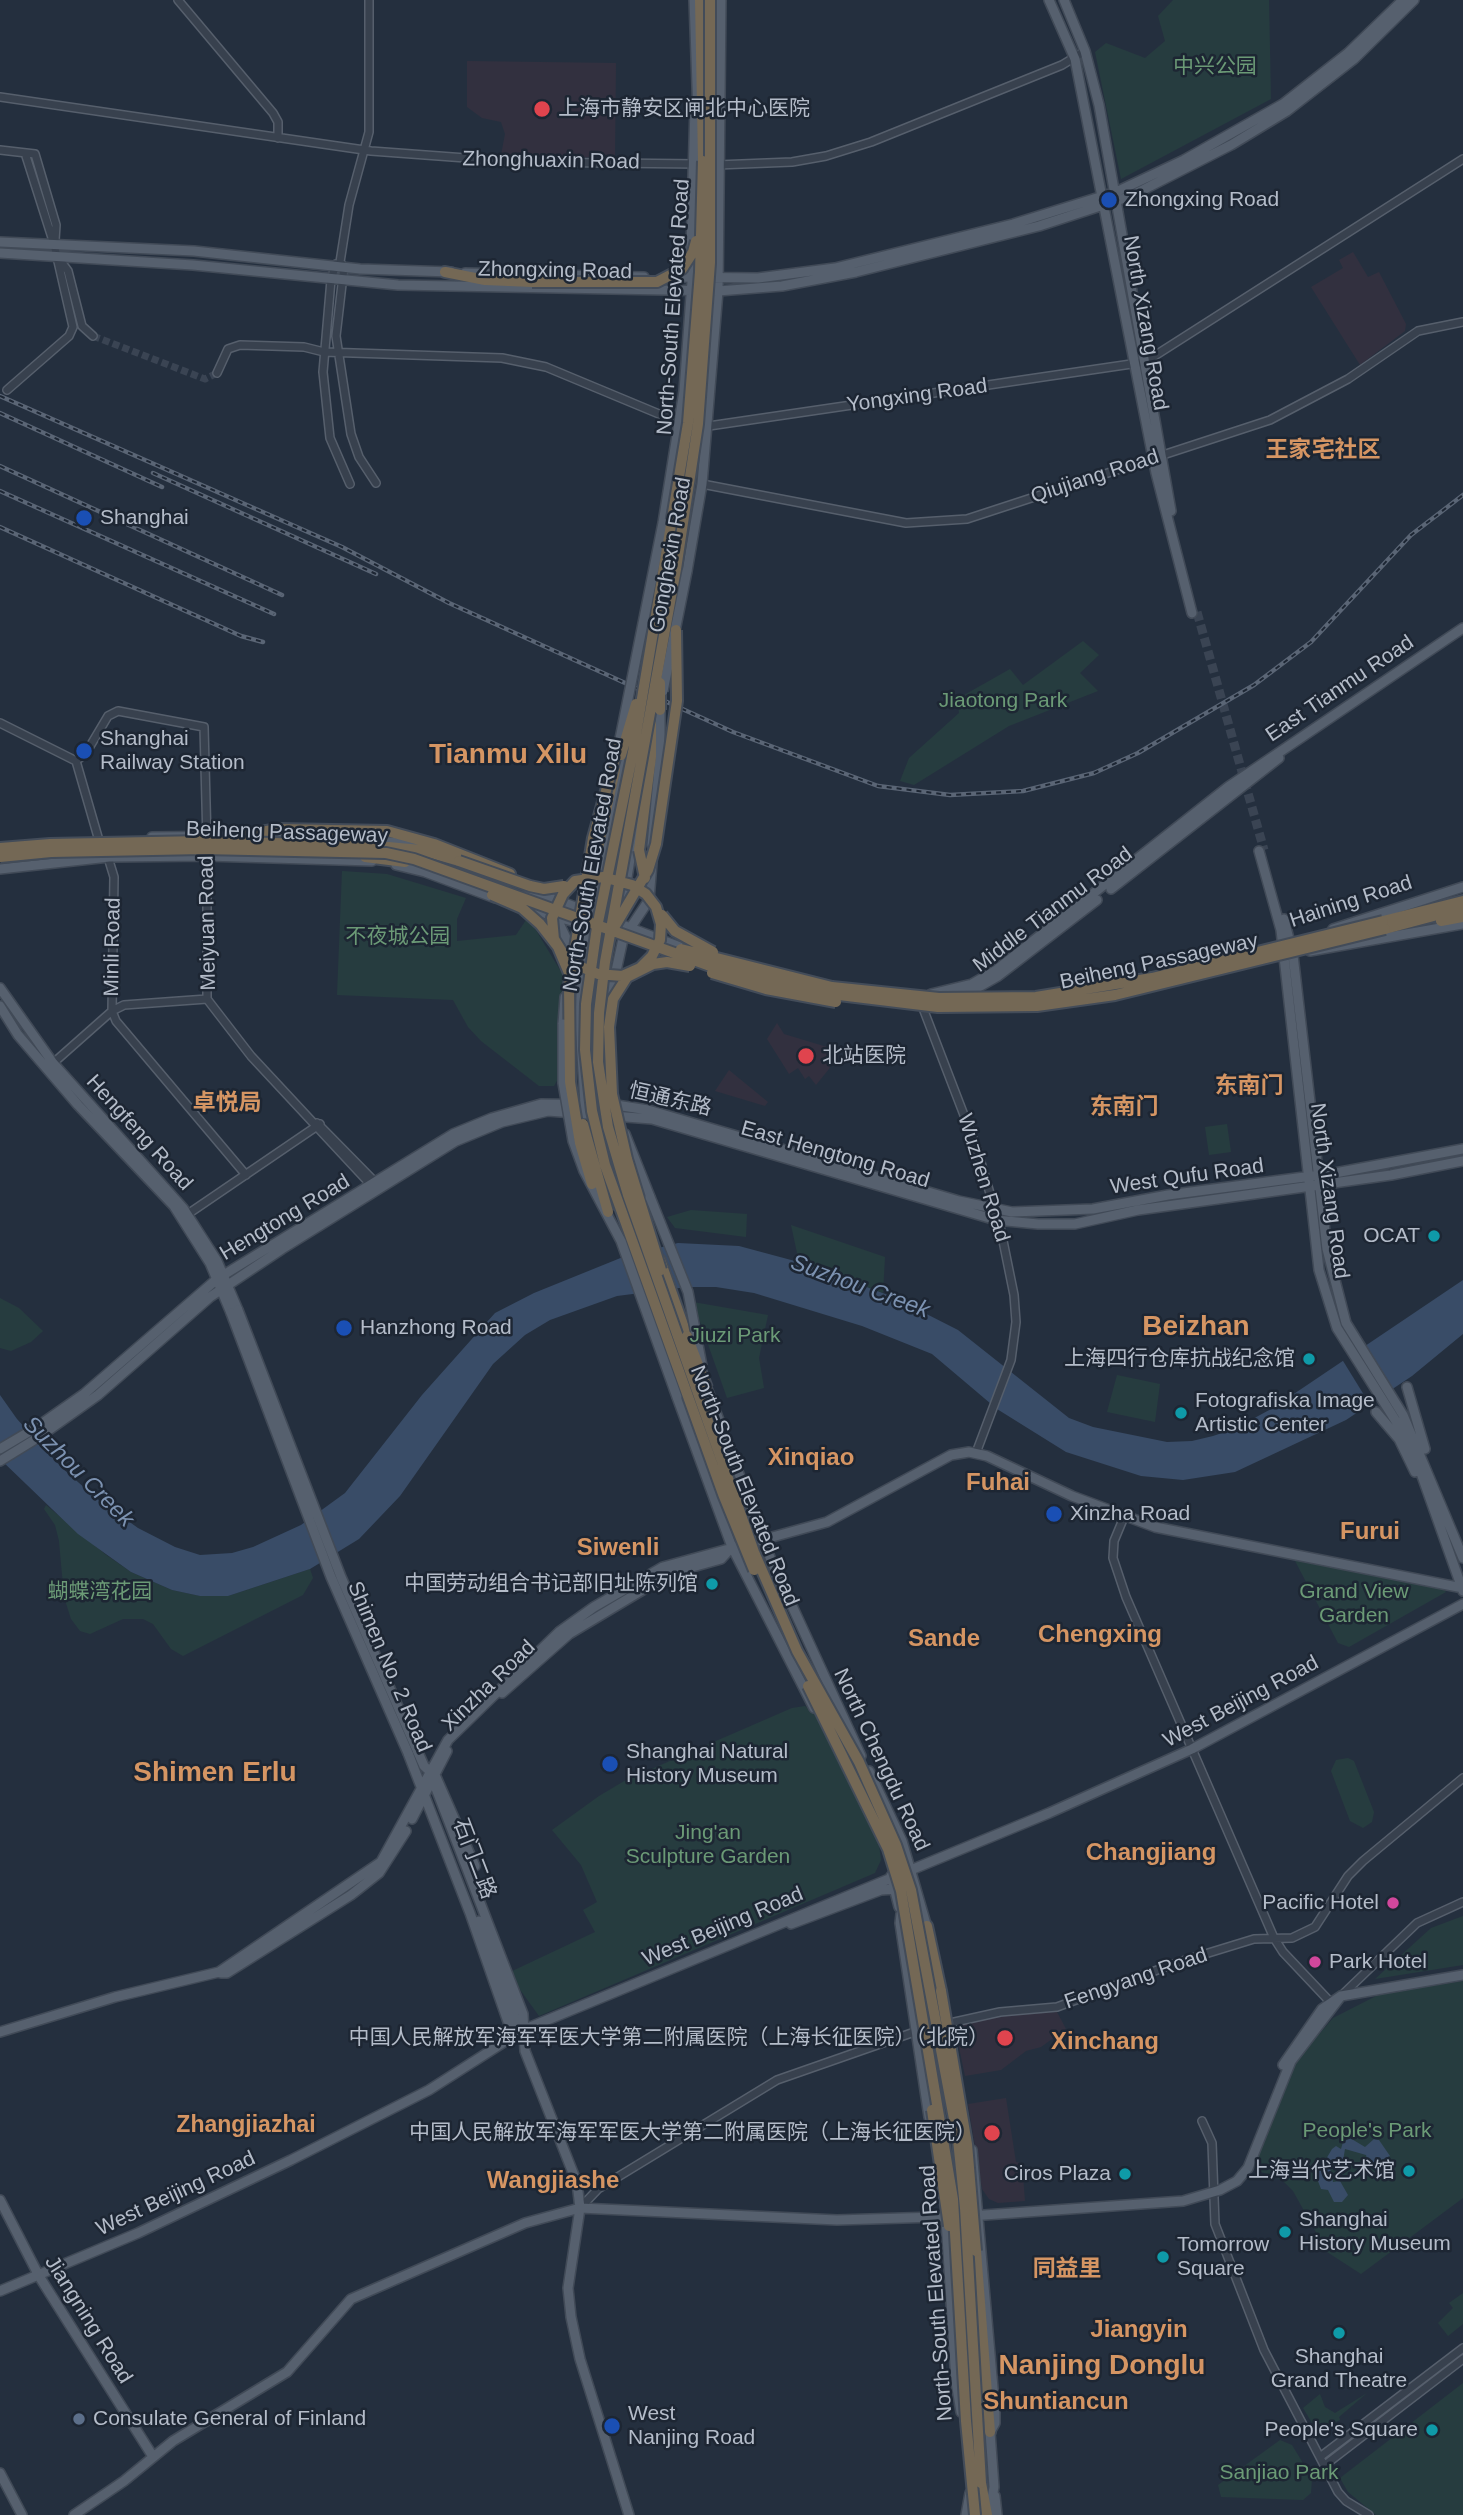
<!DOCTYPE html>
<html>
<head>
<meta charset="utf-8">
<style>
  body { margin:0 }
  canvas { display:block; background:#242f3e }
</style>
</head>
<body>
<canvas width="1463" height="2515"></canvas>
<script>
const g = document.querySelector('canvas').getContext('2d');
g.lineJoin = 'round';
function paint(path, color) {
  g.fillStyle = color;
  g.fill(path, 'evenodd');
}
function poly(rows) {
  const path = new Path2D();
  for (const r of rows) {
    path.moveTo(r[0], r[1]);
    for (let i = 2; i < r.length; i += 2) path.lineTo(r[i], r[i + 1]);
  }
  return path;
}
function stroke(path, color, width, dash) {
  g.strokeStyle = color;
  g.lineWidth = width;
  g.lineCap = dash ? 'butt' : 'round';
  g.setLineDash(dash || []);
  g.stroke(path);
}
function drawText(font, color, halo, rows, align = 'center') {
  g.font = font + ' Arial,"Noto Sans SC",sans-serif';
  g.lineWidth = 5;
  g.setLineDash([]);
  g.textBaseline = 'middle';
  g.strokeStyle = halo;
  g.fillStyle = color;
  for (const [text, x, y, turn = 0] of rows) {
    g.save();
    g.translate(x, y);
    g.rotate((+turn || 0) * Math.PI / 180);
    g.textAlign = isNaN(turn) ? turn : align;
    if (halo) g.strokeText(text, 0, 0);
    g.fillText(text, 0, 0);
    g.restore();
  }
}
paint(poly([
  [467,61,616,63,615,158,501,155,505,134,501,122,482,118,467,107],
  [1353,252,1368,277,1379,272,1406,324,1405,331,1360,365,1311,287,1343,268,1339,260],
  [777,1023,784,1034,837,1050,829,1069,816,1085,809,1076,805,1079,798,1068,789,1074,767,1039],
  [729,1070,768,1102,765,1106,715,1091],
  [1057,2012,1066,2029,1041,2047,1026,2051,1001,2070,965,2076,954,2024,1014,2014],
  [1006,2098,1016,2162,1022,2163,1025,2201,998,2203,989,2199,982,2189,968,2104]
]), '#32303f');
paint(poly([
  [1173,0,1269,0,1271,99,1121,179,1095,52,1106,43,1145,58,1165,41,1158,16],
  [1083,641,1099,655,1080,673,1098,691,1009,726,914,785,900,781,909,758,959,713,957,699,1010,669,1023,685],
  [342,871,387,874,466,898,457,919,457,941,516,935,528,917,563,975,558,1079,554,1086,539,1086,481,1041,468,1027,453,1000,337,995],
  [1227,1124,1231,1152,1209,1155,1205,1127],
  [691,1210,747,1214,746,1237,675,1228,667,1217],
  [791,1225,885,1257,883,1293,799,1262],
  [0,1298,19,1308,43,1331,31,1342,11,1351,0,1348],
  [693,1302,768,1315,759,1358,764,1388,727,1398],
  [1117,1375,1160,1384,1155,1422,1107,1412],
  [46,1505,105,1554,131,1572,172,1590,200,1596,228,1596,310,1569,313,1578,303,1595,183,1656,171,1649,153,1624,143,1619,123,1619,90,1634,80,1631,71,1619,64,1597,59,1541,55,1525,44,1509],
  [1294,1559,1443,1588,1446,1592,1349,1647,1338,1643],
  [805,1706,814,1713,879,1845,881,1860,875,1873,539,2016,508,1973,595,1932,583,1910,597,1902,581,1865,552,1830,599,1796,626,1780,792,1708],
  [1348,1758,1354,1761,1374,1812,1372,1822,1363,1828,1350,1821,1331,1771,1336,1760],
  [1463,1916,1463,1965,1375,1979,1431,1928],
  [1463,1981,1463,2198,1361,2274,1327,2252,1293,2191,1282,2180,1251,2168,1282,2087,1297,2060,1333,2018,1380,1994],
  [1463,2293,1463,2324,1448,2336,1438,2323,1453,2308,1449,2303],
  [1463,2383,1463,2515,1376,2515,1348,2492,1340,2478],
  [1367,2393,1339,2417,1340,2420,1326,2427,1312,2423,1303,2408,1320,2394,1325,2407,1335,2413],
  [1280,2440,1292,2445,1312,2478,1311,2493,1303,2500,1221,2497,1218,2485]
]), '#263c3f');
paint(poly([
  [678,1243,739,1246,806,1264,893,1297,958,1330,1069,1418,1093,1427,1167,1442,1192,1441,1213,1436,1234,1429,1273,1408,1463,1280,1463,1334,1412,1376,1346,1420,1235,1472,1183,1480,1141,1476,1066,1452,997,1409,932,1354,862,1326,754,1293,716,1287,687,1287,617,1296,550,1320,525,1335,493,1364,400,1496,359,1539,310,1569,228,1596,200,1596,172,1590,131,1572,78,1534,0,1459,0,1395,17,1419,61,1467,96,1498,138,1528,175,1547,200,1555,232,1553,253,1547,301,1525,345,1493,422,1395,495,1313,534,1293,623,1257],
  [1350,2138,1365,2147,1374,2139,1379,2140,1390,2156,1369,2166,1366,2155,1345,2149,1343,2161,1330,2168,1333,2182,1340,2181,1348,2195,1342,2202,1334,2202,1328,2190,1321,2189,1316,2176,1332,2149,1336,2146,1341,2149,1343,2142]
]), '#394c67');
paint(poly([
  [1363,1341,1395,1392,1372,1408,1340,1356]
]), '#242f3e');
stroke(poly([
  [93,336,205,379,217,373]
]), '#3a4453', 7, [7, 3.5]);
stroke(poly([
  [1197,612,1264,850]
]), '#3a4453', 9, [9, 4.5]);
const minor = poly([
  [178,0,273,113,278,122,278,138],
  [369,0,369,132,349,205,340,262,344,267,336,336,351,434,359,457,376,483],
  [0,97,371,151,520,162,698,164],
  [0,150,35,154,56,225,55,240],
  [717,165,792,162,826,156,871,142,1062,65,1085,51],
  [60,260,68,271,82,326,93,336],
  [336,264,331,280,323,372,330,438,350,484],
  [217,373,228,349,240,345,304,347,324,352,502,358,546,367,683,424],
  [7,390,69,336,73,327,54,244,25,153],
  [702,427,1145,362,1463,159],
  [702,484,906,523,967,519,1270,420,1348,379,1418,331,1463,322],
  [0,723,76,761],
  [76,761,86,753,108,716,118,711,204,727,207,841],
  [76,761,100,844],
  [207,853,207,999,251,1056,373,1187],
  [107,854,114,877,112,1011,116,1021,246,1175],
  [921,1003,977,1149,1001,1231,1014,1295,1016,1322,1011,1360,976,1453],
  [51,1065,112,1011,124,1005,207,999],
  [317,1123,377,1184],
  [185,1216,320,1124],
  [1124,1517,1114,1541,1113,1558,1126,1597,1274,1938,1283,1952,1334,2006],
  [1341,1996,1417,1923,1463,1902],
  [1202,2121,1212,2143,1215,2224,1264,2350,1338,2492,1346,2501,1369,2515],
  [580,2208,598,2189,777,2080,923,2029,1000,2012,1057,2007,1179,1962,1254,1939,1292,1938,1315,1927,1348,1876,1363,1861,1463,1778],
  [1320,2457,1463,2348],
  [1325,2465,1463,2359]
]);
const major = poly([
  [694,0,698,114],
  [1049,0,1075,59,1156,473,1192,613],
  [1064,0,1085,51,1099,105,1171,511],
  [0,242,194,251,360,269,451,272],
  [691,249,695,106],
  [0,253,193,265,398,285,718,291,782,286,856,272,1039,226,1131,196,1231,145,1287,111,1354,59,1414,0],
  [465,273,644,277],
  [668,277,758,278,835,268,1013,224,1116,192,1184,160,1283,104,1348,53,1403,0],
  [663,523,684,391,694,254],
  [687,571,702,484,718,291,721,0],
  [260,836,358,838,414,845],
  [152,837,243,836],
  [652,845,660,758,660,710],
  [1259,851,1281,930,1319,1270,1337,1328,1411,1445,1463,1591],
  [396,865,425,872,495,898],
  [0,869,109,857,207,856,372,861],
  [528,889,688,950],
  [1111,889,1279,758],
  [522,907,586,925],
  [621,914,642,786],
  [557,919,574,955],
  [1284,919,1293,955,1327,1249,1346,1323,1403,1415,1463,1558],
  [1333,929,1463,887],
  [1310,951,1463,924],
  [0,988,53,1063,183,1208,217,1261,238,1310],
  [931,994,972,984,995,971,1228,787,1463,628],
  [961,997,998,976,1097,900],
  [609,1003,623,939,649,900,652,863],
  [0,1006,18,1035,78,1105,174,1206,210,1263,231,1313],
  [563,1024,565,997],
  [585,1104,580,1023,582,960,599,864,629,746],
  [625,1134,650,1197],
  [1407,1387,1425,1449],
  [707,1388,771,1560,861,1756],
  [677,1397,732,1547,814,1708],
  [1376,1412,1399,1439,1415,1472],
  [37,1427,84,1394,217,1279,453,1134,492,1118,541,1104,616,1105,648,1110,959,1201,1012,1212,1093,1209,1168,1195,1335,1173,1463,1149],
  [43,1434,98,1395,210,1297,282,1249,456,1141,502,1122,548,1111,652,1119,996,1220,1038,1224,1075,1224,1138,1210,1391,1175,1463,1161],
  [0,1449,32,1430],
  [0,1461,39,1437],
  [502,1693,569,1634,671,1573,721,1559,730,1549],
  [417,1750,424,1766,436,1777,475,1866],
  [408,1753,470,1913,513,2036],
  [869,1771,902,1841,928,1931],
  [430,1773,523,2014,525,2051,577,2183,580,2208,568,2288,571,2317,580,2359,629,2515],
  [412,1819,447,1751],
  [891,1876,899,1907],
  [901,1914,900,1923,929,2117],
  [479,1921,516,2021,523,2030],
  [791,1924,881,1890,895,1889],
  [221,1973,227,1973,351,1895,379,1873,406,1831],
  [0,2032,115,1997,219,1972,381,1862,448,1740,559,1632,594,1607,663,1567,827,1522,951,1455,969,1452,987,1456,1072,1496,1155,1527,1463,1588],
  [1283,2065,1322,2009,1341,1996,1463,1975],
  [972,2150,995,2411,995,2423,990,2432],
  [0,2200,39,2276,152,2455],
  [946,2220,956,2382,961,2412],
  [0,2291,138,2233,291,2160,429,2090,523,2030,1049,1813,1192,1749,1463,1604],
  [980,2383,985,2424,990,2432,994,2487,989,2515],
  [0,2473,22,2515],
  [995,2496,997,2515],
  [74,2515,124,2481,173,2441,287,2372,351,2299,525,2223,580,2208,837,2220,970,2216,1183,2201,1220,2190,1237,2181,1248,2168,1291,2061,1341,1996],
  [966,2515,970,2493]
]);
const highway = poly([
  [700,0,703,161],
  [445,272,485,280,532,282],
  [238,836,278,829,387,831,434,844,510,874],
  [388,847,421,850,459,861],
  [639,850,651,757,651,724],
  [365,857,405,862],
  [590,865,598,848,615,770],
  [1383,921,1463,901],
  [1441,921,1463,917],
  [1385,929,1463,908],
  [660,1260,687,1336],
  [638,1279,653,1312],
  [927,1926,941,1991],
  [976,2251,990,2432],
  [981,2483,987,2515]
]);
stroke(minor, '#565f6c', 10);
stroke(major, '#414a57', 12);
stroke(highway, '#434c59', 14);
stroke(minor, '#38414e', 7);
stroke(major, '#56606e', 9);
stroke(highway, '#746855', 10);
const rail = poly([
  [0,396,342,547,449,603,733,732,878,786,950,795,1023,791,1094,773,1138,753,1254,685,1311,642,1411,535,1463,495],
  [0,413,162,487],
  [0,466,282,595],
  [153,473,376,574],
  [0,491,274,614],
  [0,527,241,636,263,642]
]);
stroke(rail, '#5a6575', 4.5);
stroke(rail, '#1d2633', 2, [5]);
const majorBridge = poly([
  [663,691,687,571],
  [619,744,663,523],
  [563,1024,563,1083,573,1141,584,1171,621,1241,677,1397],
  [650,1197,688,1292,702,1366],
  [238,1310,341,1577,417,1750],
  [231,1313,331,1577,408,1753]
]);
const highwayBridge = poly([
  [710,0,710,263,698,424,676,569,605,962,599,1013,598,1062,608,1127,628,1195,754,1552,797,1651,859,1762,896,1845,911,1890,958,2140,965,2208,981,2483],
  [703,161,700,272,688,423,633,752,597,927,586,1004,585,1050,592,1111,605,1165,723,1494,754,1570],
  [532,282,657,282,682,269,693,252,696,241],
  [660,683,660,710],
  [621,755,636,704],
  [0,848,50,844,203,841,378,846],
  [639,850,645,878],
  [0,857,51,852,203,849,386,853,414,859,713,967,831,994,938,1007,1037,1006,1115,995,1385,929],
  [459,861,530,886,544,889,564,886],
  [603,877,632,885,646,894,656,907,661,924,660,940,652,956,640,968,622,976,598,974,579,966,564,955,554,939,552,918,563,894,575,881,603,877],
  [492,895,522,908,540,924,558,947,569,973],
  [662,915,675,931,713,952],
  [615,926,648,870,656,844,677,701,676,630],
  [681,949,832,987,939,998,1036,997,1152,978,1383,921],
  [712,973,766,989,836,1002],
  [583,1124,608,1212],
  [592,1184,580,1143,570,1082,569,985,593,838,618,747],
  [661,1270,627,1159,612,1094,609,1027,613,999,627,977,653,964,667,962,690,966],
  [687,1336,707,1388],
  [808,1686,888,1849,901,1891,953,2199,966,2421,975,2515],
  [941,1991,967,2144,976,2251],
  [932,2110,949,2226]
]);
stroke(majorBridge, '#414a57', 12, []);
stroke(highwayBridge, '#434c59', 14, []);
stroke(majorBridge, '#56606e', 9);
stroke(highwayBridge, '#746855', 10);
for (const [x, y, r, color] of [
  [542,109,9,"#e0444e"],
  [1109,200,9,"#1a4fb4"],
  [84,518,9,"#1a4fb4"],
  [84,751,9,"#1a4fb4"],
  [806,1056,9,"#e0444e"],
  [1434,1236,7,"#0f9aa8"],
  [344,1328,9,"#1a4fb4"],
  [1309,1359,7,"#0f9aa8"],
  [1181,1413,7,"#0f9aa8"],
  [1054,1514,9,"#1a4fb4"],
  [712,1584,7,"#0f9aa8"],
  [610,1764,9,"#1a4fb4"],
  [1393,1903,7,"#d1479c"],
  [1315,1962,7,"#d1479c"],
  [1005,2038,9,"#e0444e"],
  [992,2133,9,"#e0444e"],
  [1409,2171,7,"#0f9aa8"],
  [1125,2174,7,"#0f9aa8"],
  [1285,2232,7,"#0f9aa8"],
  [1163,2257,7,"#0f9aa8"],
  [1339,2333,7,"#0f9aa8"],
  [79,2419,7,"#5c6f8a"],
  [612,2426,9,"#1a4fb4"],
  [1432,2430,7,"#0f9aa8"]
]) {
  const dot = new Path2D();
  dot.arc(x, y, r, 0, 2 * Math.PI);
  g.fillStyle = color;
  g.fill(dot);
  stroke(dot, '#1d2633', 2.5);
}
drawText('21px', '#6b9a76', '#1d2633', [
  ["中兴公园",1215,67],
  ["Jiaotong Park",1003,701],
  ["不夜城公园",398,937],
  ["Jiuzi Park",735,1336],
  ["蝴蝶湾花园",100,1592],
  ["Grand View",1354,1592],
  ["Garden",1354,1616],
  ["Jing'an",708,1833],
  ["Sculpture Garden",708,1857],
  ["People's Park",1367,2131],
  ["Sanjiao Park",1279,2473]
]);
drawText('21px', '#b4bcc9', '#1d2633', [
  ["上海市静安区闸北中心医院",558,109],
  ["Zhongxing Road",1125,200],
  ["Shanghai",100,518],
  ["Shanghai",100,739],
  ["Railway Station",100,763],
  ["北站医院",822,1056],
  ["OCAT",1420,1236,"right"],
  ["Hanzhong Road",360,1328],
  ["上海四行仓库抗战纪念馆",1295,1359,"right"],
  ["Fotografiska Image",1195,1401],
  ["Artistic Center",1195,1425],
  ["Xinzha Road",1070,1514],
  ["中国劳动组合书记部旧址陈列馆",698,1584,"right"],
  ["Shanghai Natural",626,1752],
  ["History Museum",626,1776],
  ["Pacific Hotel",1379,1903,"right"],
  ["Park Hotel",1329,1962],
  ["中国人民解放军海军军医大学第二附属医院（上海长征医院）（北院）",989,2038,"right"],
  ["中国人民解放军海军军医大学第二附属医院（上海长征医院）",976,2133,"right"],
  ["上海当代艺术馆",1395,2171,"right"],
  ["Ciros Plaza",1111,2174,"right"],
  ["Shanghai",1299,2220],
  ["History Museum",1299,2244],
  ["Tomorrow",1177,2245],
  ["Square",1177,2269],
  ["Shanghai",1339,2357,"center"],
  ["Grand Theatre",1339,2381,"center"],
  ["West",628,2414],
  ["Nanjing Road",628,2438],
  ["Consulate General of Finland",93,2419],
  ["People's Square",1418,2430,"right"]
], 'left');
drawText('21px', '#b4bcc9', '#1d2633', [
  ["Zhonghuaxin Road",551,161,1],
  ["Zhongxing Road",555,271,1],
  ["North-South Elevated Road",674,307,-86],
  ["North Xizang Road",1145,323,80],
  ["Yongxing Road",917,396,-8],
  ["Qiujiang Road",1095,477,-18],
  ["Gonghexin Road",671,555,-80],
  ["East Tianmu Road",1340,689,-34],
  ["Beiheng Passageway",287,833,2],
  ["North-South Elevated Road",593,865,-80],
  ["Haining Road",1351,902,-18],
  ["Middle Tianmu Road",1053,910,-37],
  ["Meiyuan Road",208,923,-91],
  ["Minli Road",113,947,-89],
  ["Beiheng Passageway",1159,962,-12],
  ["恒通东路",670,1100,13],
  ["Hengfeng Road",139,1133,48],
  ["East Hengtong Road",835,1155,16],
  ["West Qufu Road",1187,1177,-8],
  ["Wuzhen Road",983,1178,73],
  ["North Xizang Road",1329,1191,82],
  ["Hengtong Road",285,1218,-31],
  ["North-South Elevated Road",744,1486,68],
  ["Shimen No. 2 Road",389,1667,67],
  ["Xinzha Road",489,1686,-44],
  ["West Beijing Road",1241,1702,-28],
  ["North Chengdu Road",881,1760,65],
  ["石门二路",474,1859,69],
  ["West Beijing Road",723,1927,-23],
  ["Fengyang Road",1136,1979,-19],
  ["West Beijing Road",176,2194,-25],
  ["North-South Elevated Road",937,2293,-94],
  ["Jiangning Road",88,2320,58]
]);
drawText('bold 23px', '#d59563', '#1d2633', [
  ["王家宅社区",1323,451],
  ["东南门",1249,1087],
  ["卓悦局",227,1104],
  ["东南门",1124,1108],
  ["Zhangjiazhai",246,2126],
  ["同益里",1067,2270]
]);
drawText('italic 23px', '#7c92b1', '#1d2633', [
  ["Suzhou Creek",860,1287,20],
  ["Suzhou Creek",78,1472,45]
]);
drawText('bold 24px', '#d59563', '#1d2633', [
  ["Xinqiao",811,1458],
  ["Fuhai",998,1483],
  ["Furui",1370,1532],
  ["Siwenli",618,1548],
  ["Chengxing",1100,1635],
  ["Sande",944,1639],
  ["Changjiang",1151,1853],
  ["Xinchang",1105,2042],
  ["Wangjiashe",553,2181],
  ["Jiangyin",1139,2330],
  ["Shuntiancun",1056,2402]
]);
drawText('bold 28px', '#d59563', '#1d2633', [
  ["Tianmu Xilu",508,755],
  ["Beizhan",1196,1327],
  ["Shimen Erlu",215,1773],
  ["Nanjing Donglu",1102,2366]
]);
</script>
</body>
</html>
